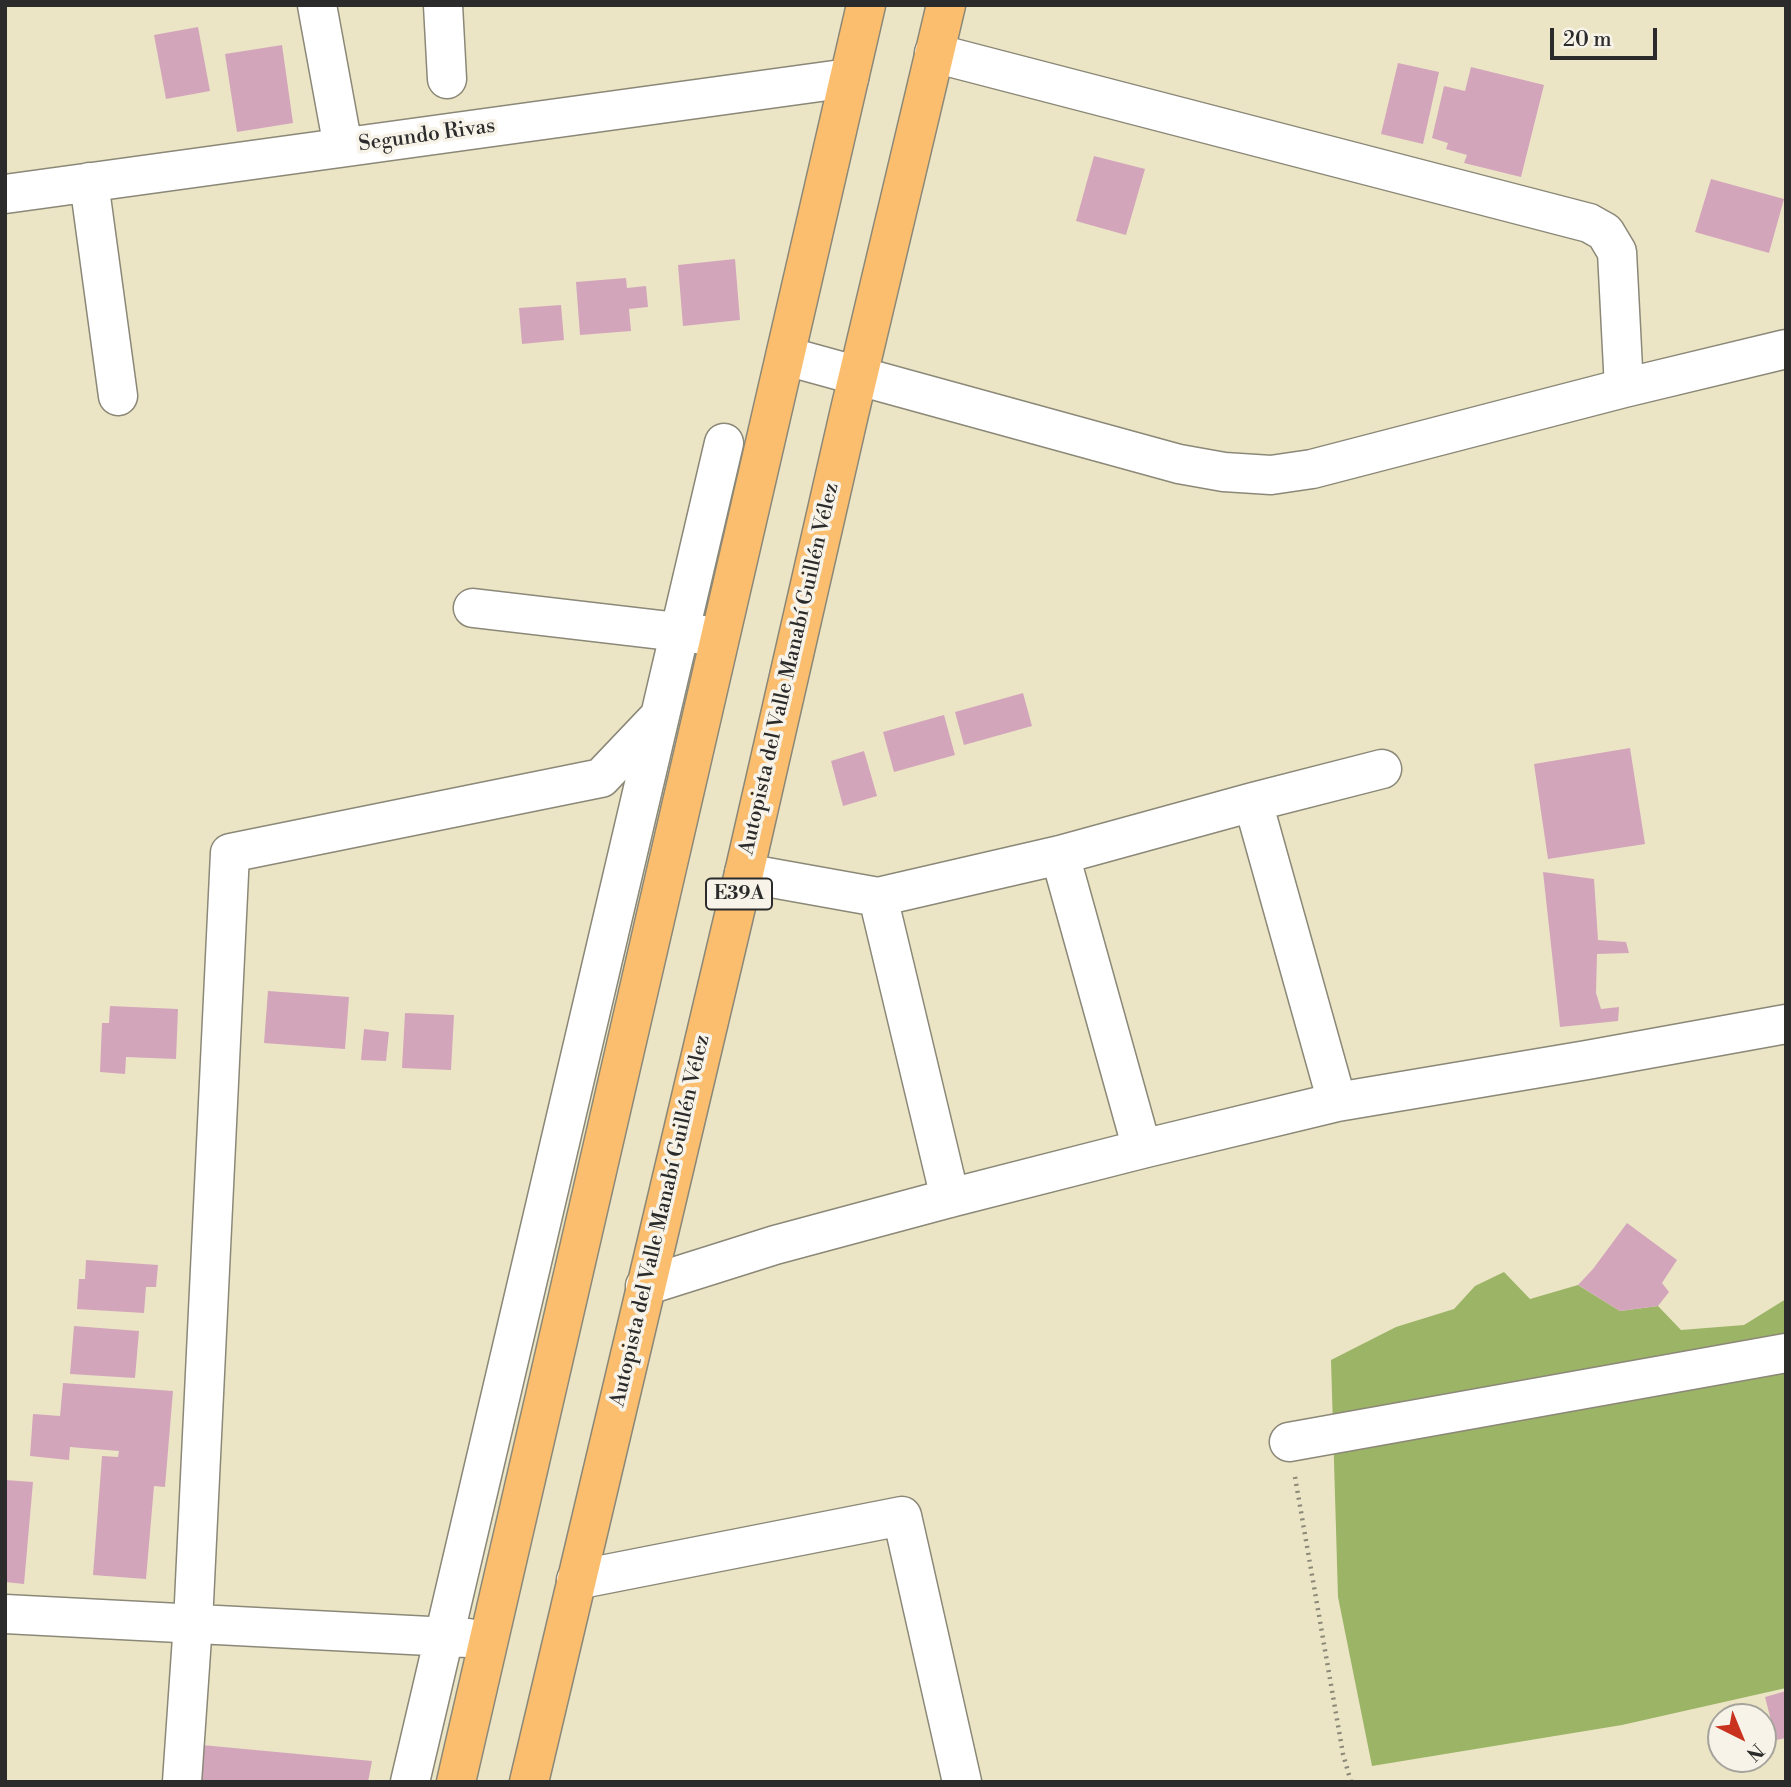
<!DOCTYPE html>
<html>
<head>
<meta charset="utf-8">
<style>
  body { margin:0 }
  #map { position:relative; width:1791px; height:1787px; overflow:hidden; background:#ebe5c6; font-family:"Libre Bodoni",serif }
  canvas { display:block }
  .frame { position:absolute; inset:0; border:7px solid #2b2b2b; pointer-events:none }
  .north { position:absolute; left:1707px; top:1703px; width:70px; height:70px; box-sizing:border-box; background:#f7f3e8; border:2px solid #a5a39c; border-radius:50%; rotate:137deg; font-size:19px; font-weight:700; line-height:28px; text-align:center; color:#2b2b2b }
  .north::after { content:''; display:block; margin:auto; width:24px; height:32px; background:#c8321e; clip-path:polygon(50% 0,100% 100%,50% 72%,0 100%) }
  .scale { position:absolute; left:1550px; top:28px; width:107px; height:32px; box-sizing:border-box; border:4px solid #2b2b2b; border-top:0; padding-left:9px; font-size:21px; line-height:24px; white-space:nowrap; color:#2b2b2b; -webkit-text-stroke:5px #f7f3e8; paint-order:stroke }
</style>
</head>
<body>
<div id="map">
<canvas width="1791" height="1787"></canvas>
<div class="frame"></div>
<div class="north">N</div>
<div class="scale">20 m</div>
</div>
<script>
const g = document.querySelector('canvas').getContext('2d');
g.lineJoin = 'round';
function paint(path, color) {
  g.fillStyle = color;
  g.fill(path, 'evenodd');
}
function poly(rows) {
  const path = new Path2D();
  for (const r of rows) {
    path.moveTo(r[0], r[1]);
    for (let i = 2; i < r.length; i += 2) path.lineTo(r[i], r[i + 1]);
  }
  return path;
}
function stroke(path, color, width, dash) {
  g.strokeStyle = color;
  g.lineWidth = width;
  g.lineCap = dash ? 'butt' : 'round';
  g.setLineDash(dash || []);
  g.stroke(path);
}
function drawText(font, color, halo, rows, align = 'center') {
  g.font = font + ' "Libre Bodoni",serif';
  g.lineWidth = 7;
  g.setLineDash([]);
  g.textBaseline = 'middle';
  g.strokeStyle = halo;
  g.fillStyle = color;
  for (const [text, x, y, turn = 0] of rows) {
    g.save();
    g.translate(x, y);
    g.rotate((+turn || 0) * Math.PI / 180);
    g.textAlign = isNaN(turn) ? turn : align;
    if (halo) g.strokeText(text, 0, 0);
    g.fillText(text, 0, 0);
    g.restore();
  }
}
paint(poly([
  [1504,1272,1530,1299,1578,1285,1620,1311,1658,1306,1681,1330,1744,1325,1786,1299,1786,1688,1622,1725,1372,1766,1338,1597,1331,1360,1396,1327,1454,1309,1475,1286]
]), '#9cb466');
paint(poly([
  [198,27,210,91,166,99,154,35],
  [282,45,293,123,237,132,225,54],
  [1398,63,1439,72,1423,144,1381,134],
  [1471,67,1544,85,1521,177,1464,163,1467,155,1446,149,1448,143,1432,138,1444,86,1465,91],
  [1094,156,1145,169,1126,235,1076,221],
  [1711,179,1784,199,1769,253,1695,232],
  [735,259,740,320,683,326,678,265],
  [626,278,627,288,646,286,648,307,629,309,631,331,580,335,576,282],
  [561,305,564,340,522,344,519,308],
  [1023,693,1032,726,964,745,955,712],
  [944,715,955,755,894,772,883,732],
  [1630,748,1645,844,1548,859,1534,764],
  [864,751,877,796,843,806,831,761],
  [1543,872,1594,879,1598,940,1626,942,1629,953,1597,954,1596,993,1601,1009,1619,1007,1618,1021,1560,1027],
  [268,991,349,997,345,1049,264,1043],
  [110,1006,178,1009,176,1059,126,1057,125,1074,100,1072,102,1023,109,1023],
  [405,1013,454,1015,451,1070,402,1068],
  [364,1029,389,1032,386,1061,361,1060],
  [1627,1223,1677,1260,1662,1283,1669,1292,1658,1306,1620,1311,1578,1285,1593,1269],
  [86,1260,158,1265,156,1287,146,1287,144,1313,77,1309,79,1279,85,1279],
  [74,1326,139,1331,135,1378,70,1374],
  [63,1383,173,1391,165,1487,154,1486,146,1579,93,1575,102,1456,118,1457,119,1451,70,1447,69,1460,30,1456,33,1414,60,1416],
  [5,1480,33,1482,24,1584,5,1582],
  [1786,1691,1786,1738,1776,1740,1765,1697],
  [202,1745,372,1761,368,1782,200,1782]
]), '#d3a5bb');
const minor = poly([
  [317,5,343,147],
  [443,5,447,79],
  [934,53,1589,223,1605,232,1617,252,1624,388],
  [89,182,118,396],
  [5,194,849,78],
  [786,356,1179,464,1224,472,1271,475,1312,469,1624,388,1786,349],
  [473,608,704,635],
  [1253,802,1337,1102],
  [1060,855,1142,1149],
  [744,873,878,897,1060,855,1253,802,1382,769],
  [878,897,950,1198],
  [645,1286,775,1245,950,1198,1142,1149,1337,1102,1587,1060,1786,1024],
  [1289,1442,1786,1353],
  [576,1580,902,1516,962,1782],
  [5,1614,468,1638],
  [182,1782,193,1623,230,853,601,778,659,717],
  [410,1782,724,443]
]);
const major = poly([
  [456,1782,866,5],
  [529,1782,744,873,849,414,946,5]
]);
stroke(minor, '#8b8878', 41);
stroke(major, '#8b8878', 41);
stroke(poly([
  [1295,1477,1343,1754,1351,1782]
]), '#8b8878', 4.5, [2, 5]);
stroke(minor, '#fff', 38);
stroke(major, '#fbbd6e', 38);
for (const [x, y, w] of [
  [739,894,66]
]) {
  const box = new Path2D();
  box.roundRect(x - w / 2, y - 15.5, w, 31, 5);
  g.fillStyle = '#f7f3e8';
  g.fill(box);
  stroke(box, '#2b2b2b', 2);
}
drawText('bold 19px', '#2b2b2b', null, [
  ["E39A",739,894]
]);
drawText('21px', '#2b2b2b', '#f7f3e8', [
  ["Segundo Rivas",427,136,-8],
  ["Autopista del Valle Manabí Guillén Vélez",790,669,-77],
  ["Autopista del Valle Manabí Guillén Vélez",661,1221,-77]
]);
</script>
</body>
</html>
